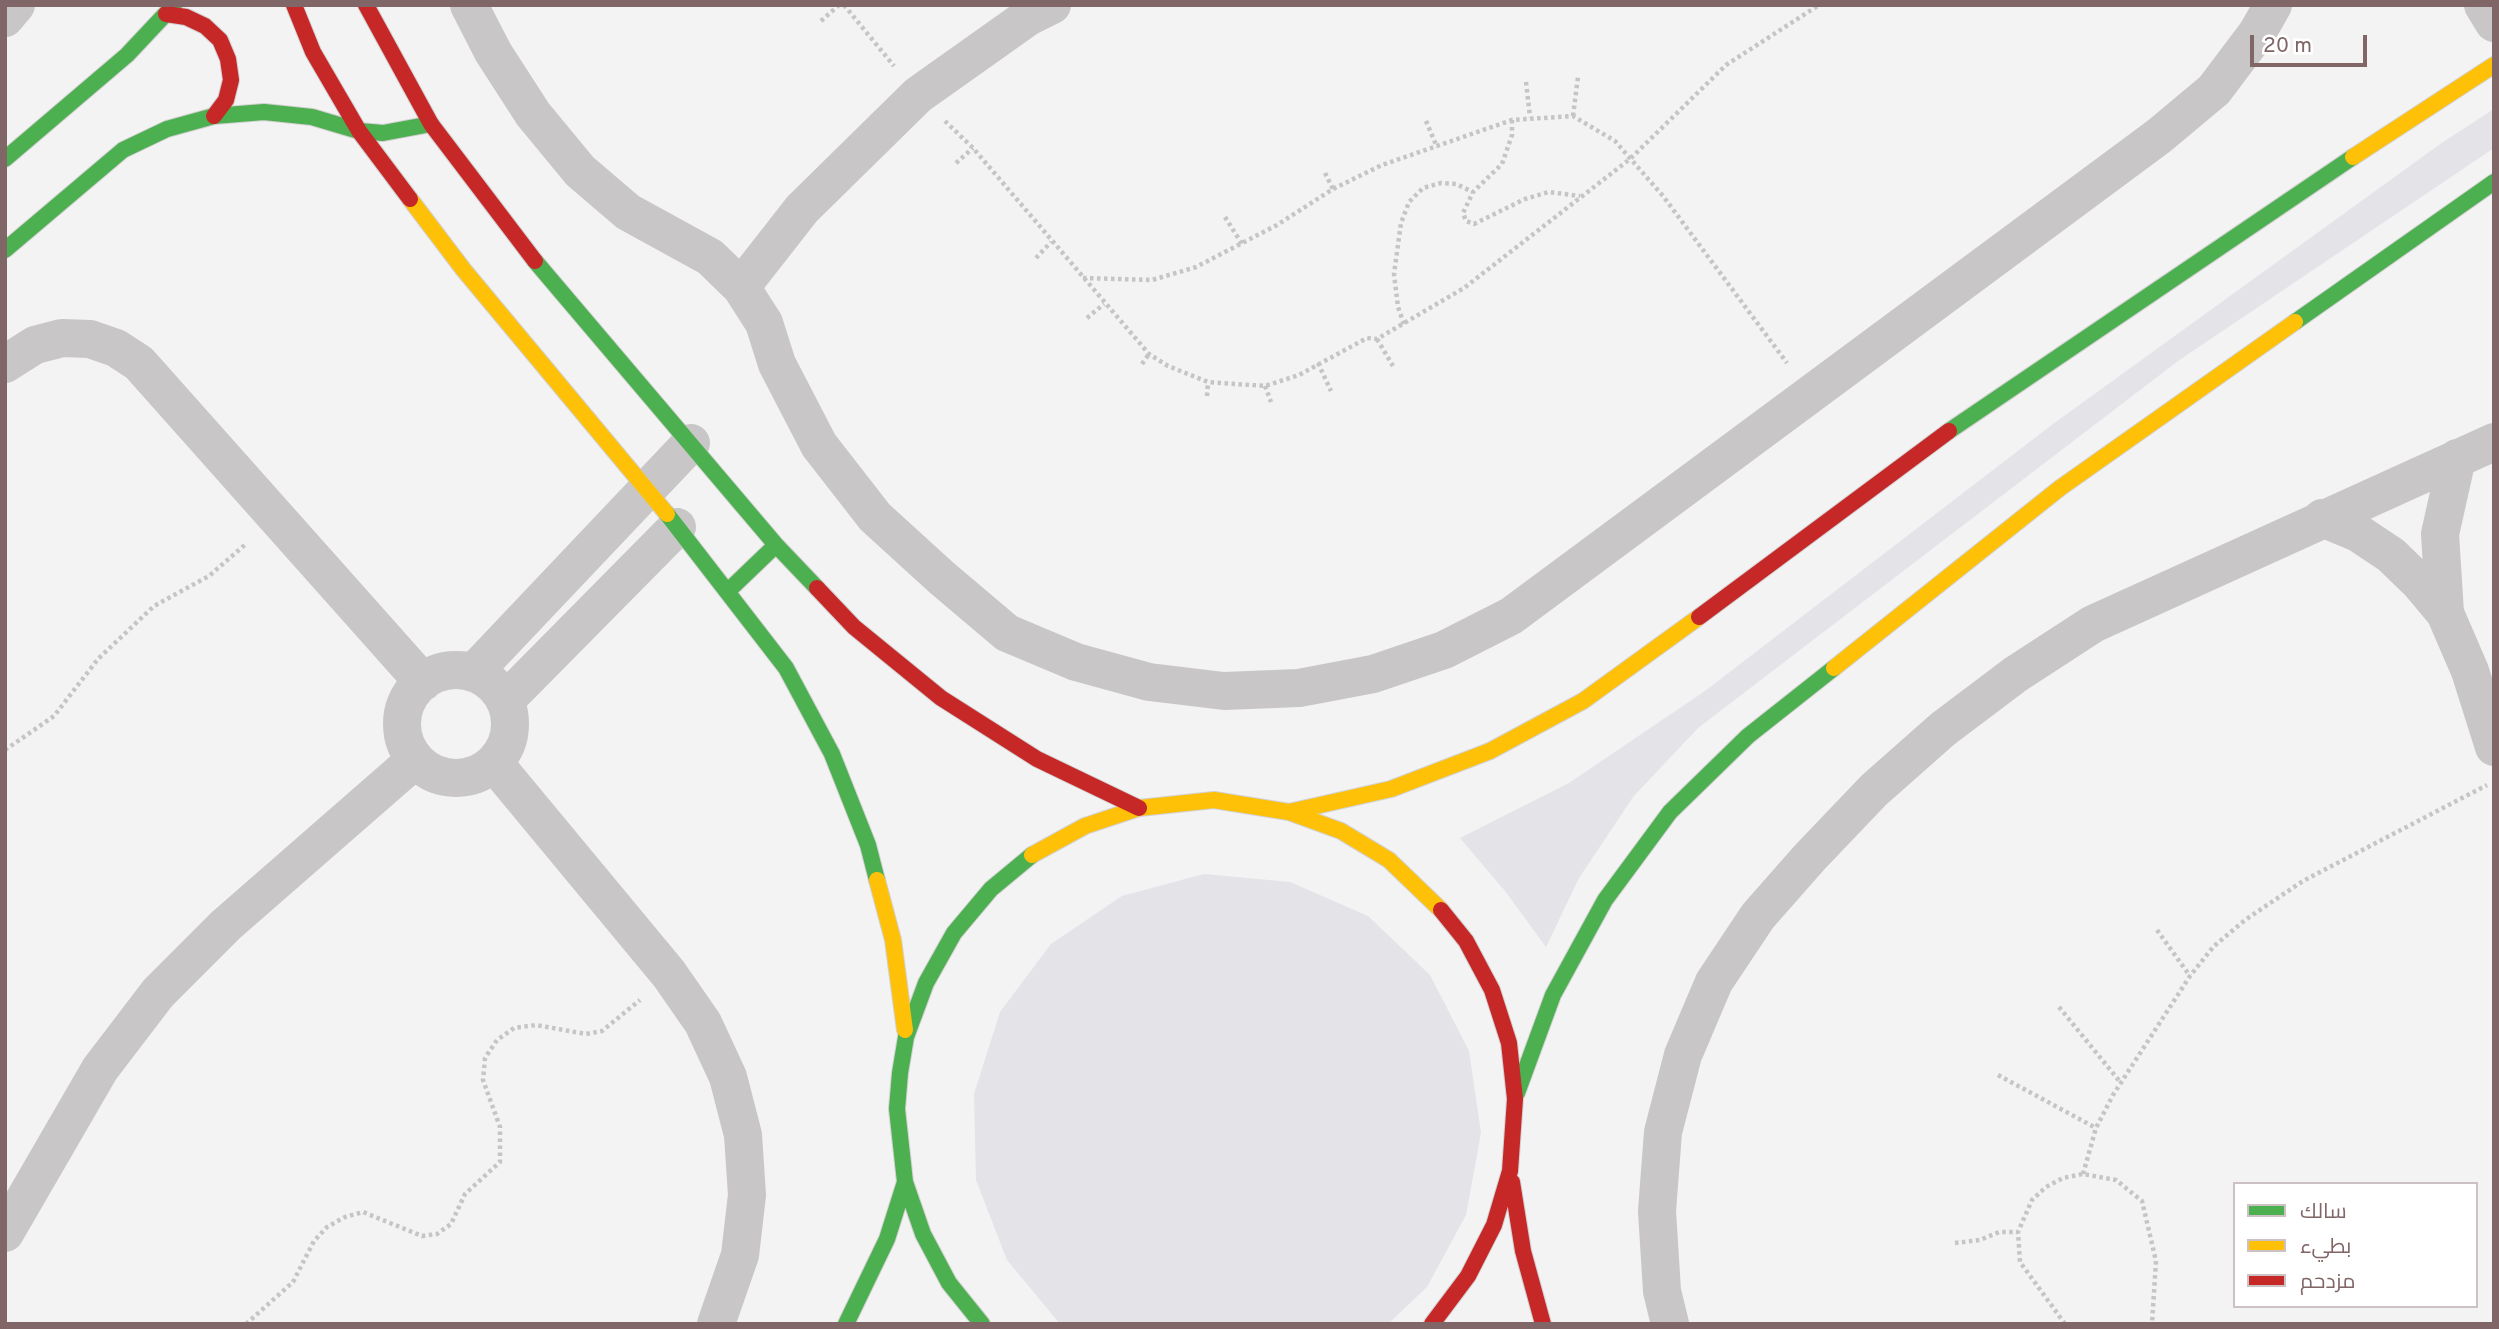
<!DOCTYPE html>
<html>
<head>
<meta charset="utf-8">
<style>
  body { margin:0 }
  #map { position:relative; width:2499px; height:1329px; overflow:hidden; background:#f3f3f4; font-family:Overpass,Cairo,sans-serif }
  canvas { display:block }
  .frame { position:absolute; inset:0; border:7px solid #816668; pointer-events:none }
  .legend { position:absolute; left:2233px; top:1182px; width:245px; height:126px; box-sizing:border-box; background:#fff; border:2px solid #cdc2c3; margin:0; padding:9px 12px; list-style:none; font-size:21px; color:#816668 }
  .legend li { display:flex; align-items:center; gap:14px; height:35px }
  .legend b { width:35px; border:2px solid #cdc2c3 }
  .scale { position:absolute; left:2250px; top:35px; width:117px; height:32px; box-sizing:border-box; border:4px solid #816668; border-top:0; padding-left:9px; font-size:21px; line-height:24px; white-space:nowrap; color:#816668; -webkit-text-stroke:5px #fff; paint-order:stroke }
</style>
</head>
<body>
<div id="map">
<canvas width="2499" height="1329"></canvas>
<div class="frame"></div>
<ul class="legend">
<li><b style="height:9px;background:#4caf50"></b>سالك</li>
<li><b style="height:9px;background:#ffc107"></b>بطيء</li>
<li><b style="height:9px;background:#c62828"></b>مزدحم</li>
</ul>
<div class="scale">20 m</div>
</div>
<script>
const g = document.querySelector('canvas').getContext('2d');
g.lineJoin = 'round';
function paint(path, color) {
  g.fillStyle = color;
  g.fill(path, 'evenodd');
}
function poly(rows) {
  const path = new Path2D();
  for (const r of rows) {
    if (r.length === 3) {
      path.moveTo(r[0] + r[2], r[1]);
      path.arc(r[0], r[1], r[2], 0, 2 * Math.PI);
      continue;
    }
    path.moveTo(r[0], r[1]);
    for (let i = 2; i < r.length; i += 2) path.lineTo(r[i], r[i + 1]);
  }
  return path;
}
function stroke(path, color, width, dash) {
  g.strokeStyle = color;
  g.lineWidth = width;
  g.lineCap = dash ? 'butt' : 'round';
  g.setLineDash(dash || []);
  g.stroke(path);
}
paint(poly([
  [2494,109,2494,148,2178,361,1698,728,1633,797,1579,878,1546,947,1505,891,1460,838,1569,783,1705,691,2053,424,2443,142],
  [1204,874,1290,882,1368,916,1430,975,1469,1051,1481,1133,1466,1215,1427,1287,1388,1324,1060,1324,1007,1260,976,1180,974,1094,1000,1012,1051,944,1122,896]
]), '#e3e3e8');
const fast = poly([
  [5,159,127,55,174,5],
  [5,250,123,150,167,129,214,116,264,112,312,117,359,131,383,133,431,124],
  [535,261,776,545,817,588],
  [2295,322,2494,182],
  [1949,431,2353,157],
  [667,514,786,668,832,754,868,845,877,880],
  [727,592,776,545],
  [1517,1093,1553,995,1605,900,1670,812,1748,736,1834,668],
  [846,1324,887,1239,905,1182],
  [982,1324,949,1283,923,1234,905,1182,897,1109,900,1073,906,1037,926,983,954,933,991,889,1032,855]
]);
const slow = poly([
  [2353,157,2494,65],
  [410,199,463,269,667,514],
  [1834,668,2060,488,2295,322],
  [1289,812,1391,789,1490,751,1583,701,1699,617],
  [1032,855,1085,826,1139,808,1214,800,1289,812,1341,831,1389,860,1441,910],
  [877,880,893,940,905,1030]
]);
const jam = poly([
  [294,5,313,52,359,131,410,199],
  [366,5,431,124,535,261],
  [166,14,186,17,205,26,220,40,228,59,231,80,226,100,214,116],
  [817,588,854,627,941,698,1037,759,1139,808],
  [1699,617,1949,431],
  [1512,1182,1523,1251,1543,1324],
  [1432,1324,1468,1276,1494,1225,1510,1171,1515,1099,1509,1043,1492,990,1466,941,1441,910]
]);
stroke(fast, '#d2d0d1', 18);
stroke(slow, '#d2d0d1', 18);
stroke(jam, '#d2d0d1', 18);
stroke(poly([
  [844,5,894,66],
  [821,21,839,5],
  [1526,82,1530,117],
  [1573,116,1578,77],
  [1512,120,1512,135,1502,164,1473,192,1463,213,1466,221,1474,224,1525,199,1549,192,1580,196],
  [945,121,973,148,1149,354,1168,366,1208,382,1265,386,1299,375,1367,338,1377,339,1464,288,1630,159,1726,65,1819,5],
  [1426,121,1437,147],
  [956,163,973,148],
  [1325,173,1333,189],
  [1225,217,1242,244],
  [1036,258,1051,242],
  [1083,278,1152,280,1196,267,1277,225,1333,189,1382,165,1512,120,1573,116,1615,141,1663,196,1787,363],
  [1087,318,1104,304],
  [1404,324,1398,307,1394,274,1401,223,1409,202,1423,188,1441,183,1456,184,1473,192],
  [1377,339,1393,366],
  [1318,363,1331,391],
  [1142,364,1149,354],
  [1265,386,1271,402],
  [1207,396,1208,382],
  [5,750,54,716,98,659,154,606,209,576,247,543],
  [2157,930,2190,976],
  [2059,1007,2121,1083],
  [1998,1075,2096,1128],
  [2083,1174,2096,1128,2113,1095,2190,976,2214,946,2245,920,2303,881,2487,785],
  [1955,1243,1980,1240,1999,1232,2018,1232],
  [246,1324,293,1282,314,1241,327,1227,345,1217,363,1212,422,1236,437,1234,451,1224,465,1194,500,1162,500,1127,483,1080,485,1058,497,1040,514,1028,536,1025,586,1034,602,1031,640,1000],
  [2065,1324,2020,1262,2018,1232,2032,1200,2046,1187,2063,1178,2083,1174,2116,1180,2142,1201,2156,1261,2152,1324]
]), '#c6c4c4', 4.5, [3.5, 3.5]);
stroke(poly([
  [469,5,493,52,533,114,580,171,628,212,710,257,741,287,764,323,777,364,819,445,875,517,942,578,1007,633,1076,662,1149,682,1224,691,1299,688,1373,674,1444,650,1511,616,2159,136,2214,90,2257,33,2273,5],
  [2483,5,2494,23],
  [5,18,16,5],
  [741,287,802,209,918,95,1028,17,1052,5],
  [5,364,35,345,62,338,90,339,116,348,139,363,423,682],
  [2322,518,2358,533,2391,555,2419,582,2445,613,2470,671,2494,747],
  [2445,613,2440,534,2457,458],
  [456,724,54],
  [473,673,691,443],
  [505,701,677,527],
  [494,763,669,974,703,1023,728,1077,743,1135,747,1195,740,1255,716,1324],
  [5,1233,100,1069,158,993,226,925,415,760],
  [1670,1324,1662,1291,1657,1211,1663,1132,1683,1055,1714,982,1758,916,1810,857,1874,790,1943,729,2016,674,2093,624,2494,442]
]), '#c8c6c6', 38);
stroke(fast, '#4caf50', 16);
stroke(slow, '#ffc107', 16);
stroke(jam, '#c62828', 16);
</script>
</body>
</html>
